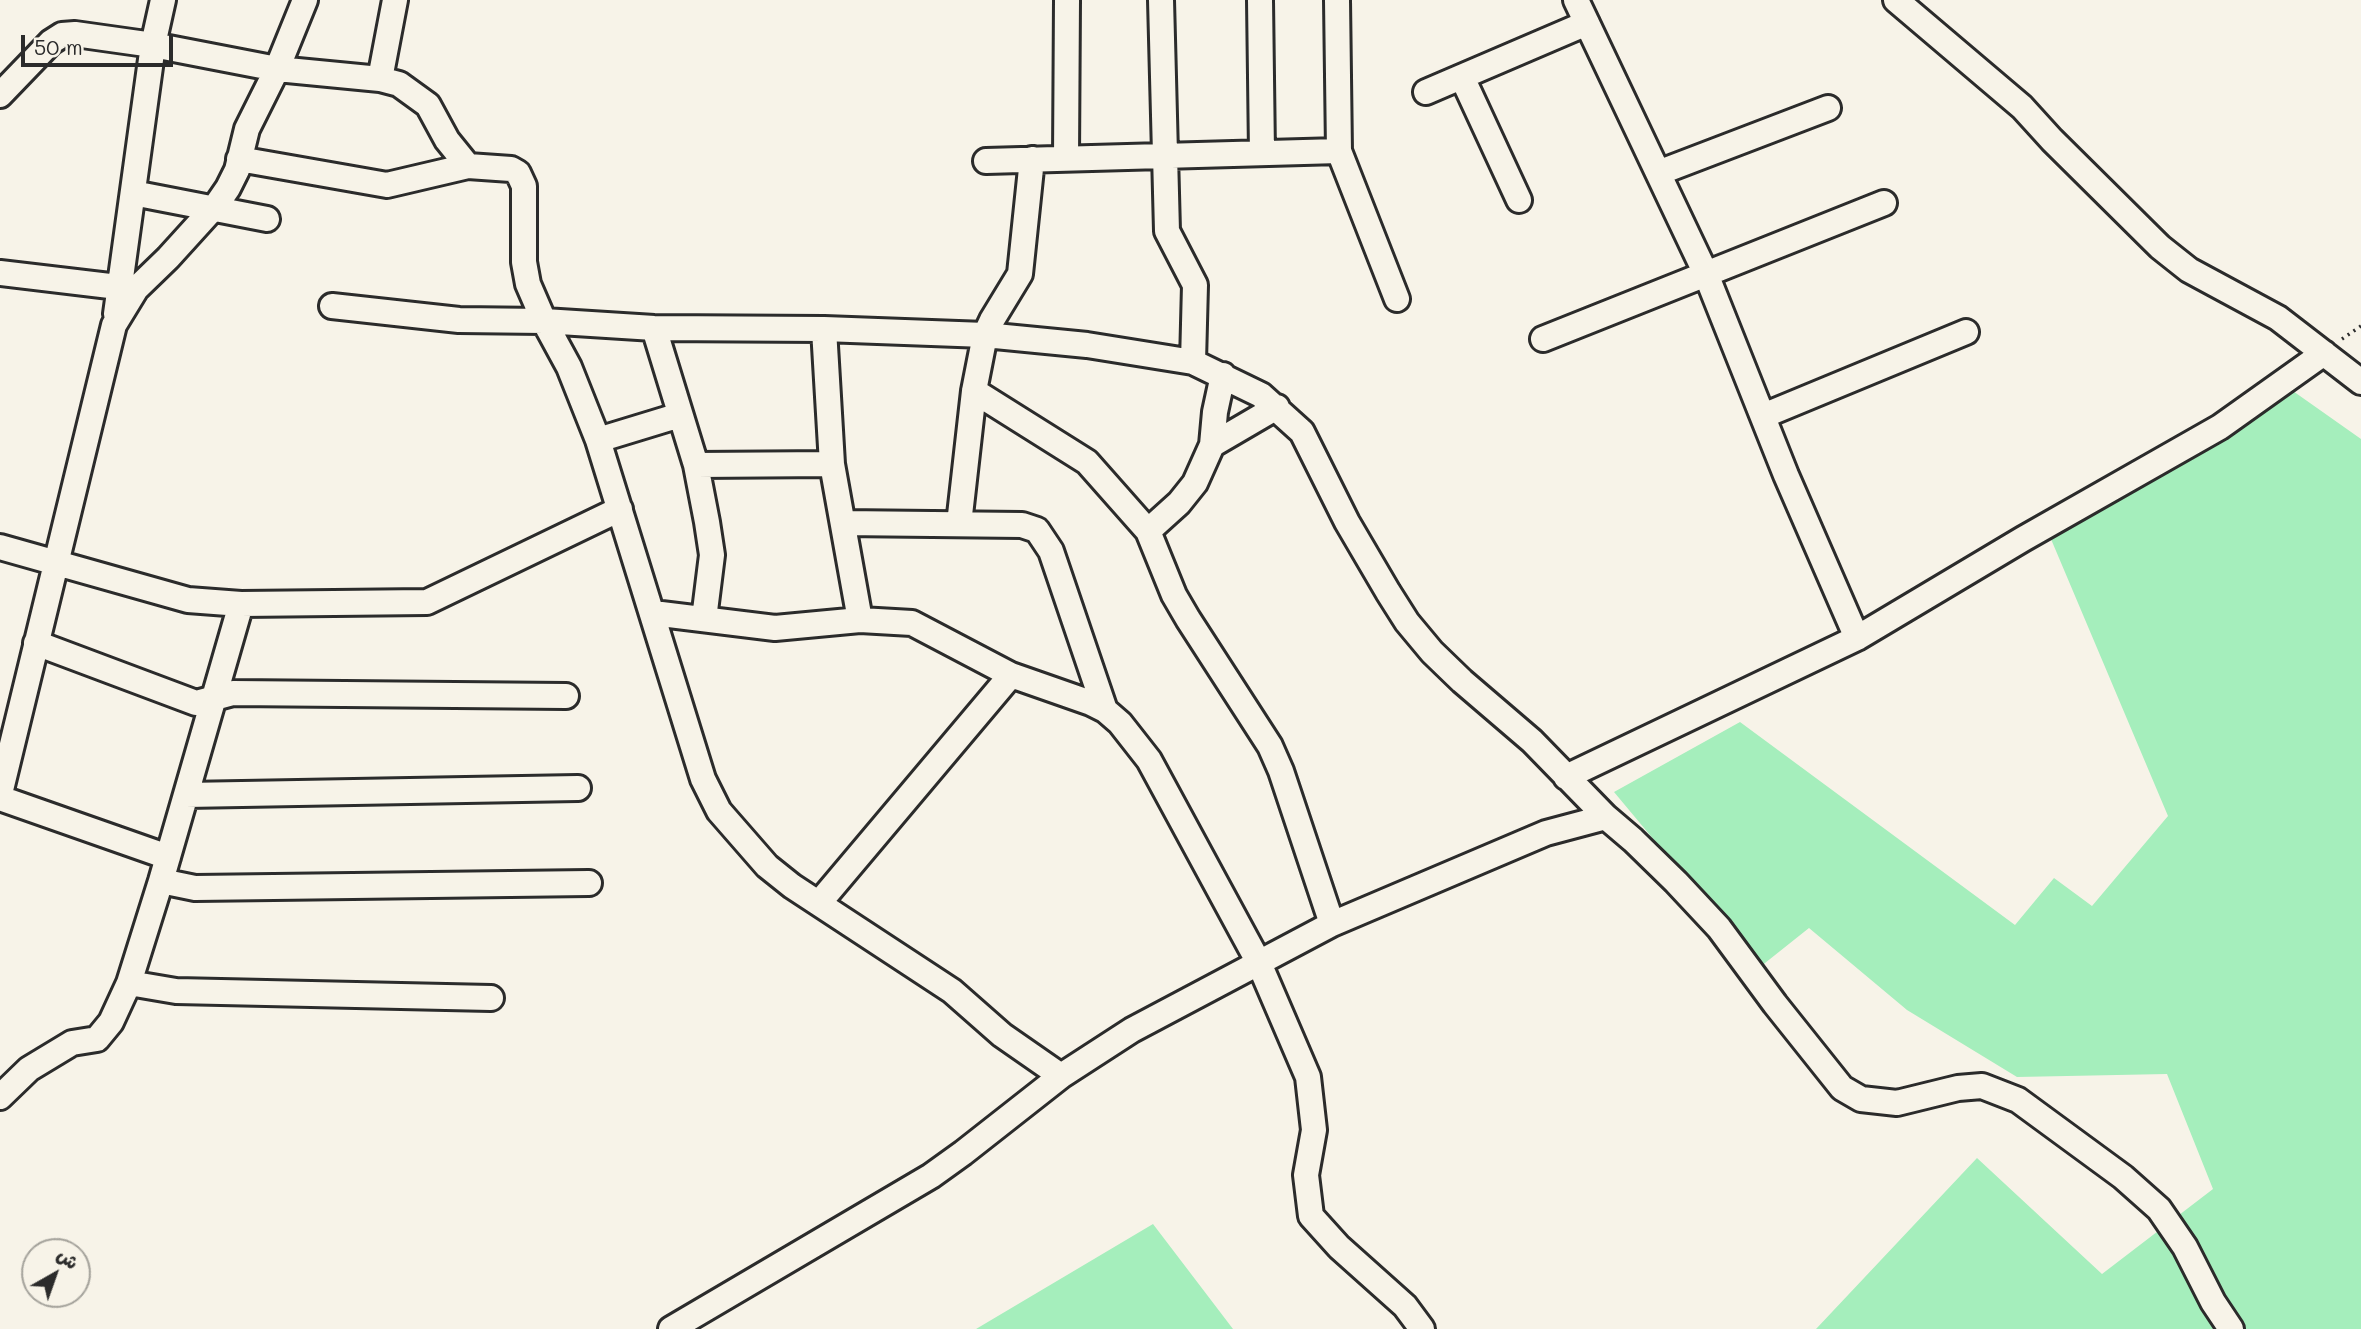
<!DOCTYPE html>
<html>
<head>
<meta charset="utf-8">
<style>
  body { margin:0 }
  #map { position:relative; width:2361px; height:1329px; overflow:hidden; background:#f7f3e8; font-family:Mali,"Playpen Sans Arabic",sans-serif }
  canvas { display:block }
  .north { position:absolute; left:21px; top:1238px; width:70px; height:70px; box-sizing:border-box; background:#f7f3e8; border:2px solid #a5a39c; border-radius:50%; rotate:40deg; font-size:19px; font-weight:700; line-height:28px; text-align:center; color:#2b2b2b }
  .north::after { content:''; display:block; margin:auto; width:24px; height:32px; background:#2b2b2b; clip-path:polygon(50% 0,100% 100%,50% 72%,0 100%) }
  .scale { position:absolute; left:21px; top:35px; width:152px; height:32px; box-sizing:border-box; border:4px solid #2b2b2b; border-top:0; padding-left:9px; font-size:21px; line-height:24px; white-space:nowrap; color:#2b2b2b; -webkit-text-stroke:5px #f7f3e8; paint-order:stroke }
</style>
</head>
<body>
<div id="map">
<canvas width="2361" height="1329"></canvas>
<div class="north">ش</div>
<div class="scale">50 m</div>
</div>
<script>
const g = document.querySelector('canvas').getContext('2d');
g.lineJoin = 'round';
function paint(path, color) {
  g.fillStyle = color;
  g.fill(path, 'evenodd');
}
function poly(rows) {
  const path = new Path2D();
  for (const r of rows) {
    path.moveTo(r[0], r[1]);
    for (let i = 2; i < r.length; i += 2) path.lineTo(r[i], r[i + 1]);
  }
  return path;
}
function stroke(path, color, width, dash) {
  g.strokeStyle = color;
  g.lineWidth = width;
  g.lineCap = dash ? 'butt' : 'round';
  g.setLineDash(dash || []);
  g.stroke(path);
}
paint(poly([
  [2283,384,2361,439,2361,1329,1816,1329,1977,1158,2102,1274,2213,1189,2167,1074,2017,1077,1907,1010,1809,928,1760,967,1614,792,1740,722,2015,925,2054,878,2092,906,2168,816,2048,532],
  [1153,1224,1233,1329,976,1329]
]), '#a5eebc');
const street = poly([
  [1161,0,1167,231,1195,285,1193,362],
  [1260,0,1262,153],
  [1337,0,1339,151,1397,299],
  [1576,0,1706,274,1786,475,1857,638],
  [1896,0,2022,107,2052,140,2160,247,2189,270,2278,318,2361,382],
  [1462,77,1519,200],
  [380,79,395,0],
  [1426,92,1587,23],
  [0,95,51,42,62,35,75,34,153,45,277,69,380,79,399,84,428,105,447,140,468,166,511,169,518,173,524,186,524,262,528,284,544,321,569,367,598,440,703,779,719,811,767,866,792,886,952,991,1002,1035,1061,1076],
  [1066,158,1067,0],
  [239,159,387,185,468,166],
  [986,161,1339,151],
  [1658,173,1828,108],
  [133,193,267,219],
  [0,273,135,289],
  [332,306,459,320,544,321,654,328,824,329,985,335,1087,345,1193,362,1261,395,1302,432,1347,522,1388,592,1407,622,1432,652,1462,681,1532,741,1606,817,1633,840,1676,882,1719,928,1775,1004,1842,1088,1861,1099,1897,1103,1958,1088,1982,1086,2018,1100,2123,1177,2159,1209,2185,1247,2213,1302,2231,1329],
  [116,314,153,45,163,0],
  [654,328,696,465,707,522,712,555,704,619],
  [824,329,832,464,860,620],
  [1543,339,1884,203],
  [974,391,1087,462,1148,531,1174,595,1188,619,1270,746,1281,771,1332,924],
  [1763,416,1966,332],
  [598,440,680,415],
  [1212,445,1277,407],
  [696,465,832,464],
  [843,523,1022,525,1037,530,1051,551,1105,710],
  [959,524,974,391,985,335,992,320,1020,274,1032,159],
  [1148,531,1179,503,1195,483,1212,445,1215,412,1223,375],
  [0,547,188,600,241,604,427,602,620,509],
  [653,613,775,628,860,620,912,623,1011,675,1091,703,1105,710,1120,723,1149,760,1259,963,1308,1077,1314,1130,1306,1175,1311,1216,1339,1247,1405,1306,1422,1329],
  [36,643,196,703,233,693,566,696],
  [1566,777,1857,638,2023,539,2220,427,2324,353],
  [0,794,114,325,136,289,168,258,217,204,228,188,237,170,247,129,277,69,305,0],
  [186,795,578,788],
  [0,798,168,857],
  [161,881,195,888,589,883],
  [819,903,1011,675],
  [129,983,176,991,491,998],
  [0,1097,29,1069,72,1043,97,1039,111,1022,129,983,161,881,241,604],
  [671,1329,931,1176,963,1153,1061,1076,1132,1030,1332,924,1546,833,1606,817]
]);
stroke(street, '#2b2b2b', 30);
stroke(poly([
  [2342,339,2361,326]
]), '#2b2b2b', 3.5, [2, 5]);
stroke(street, '#f7f3e8', 24);
</script>
</body>
</html>
